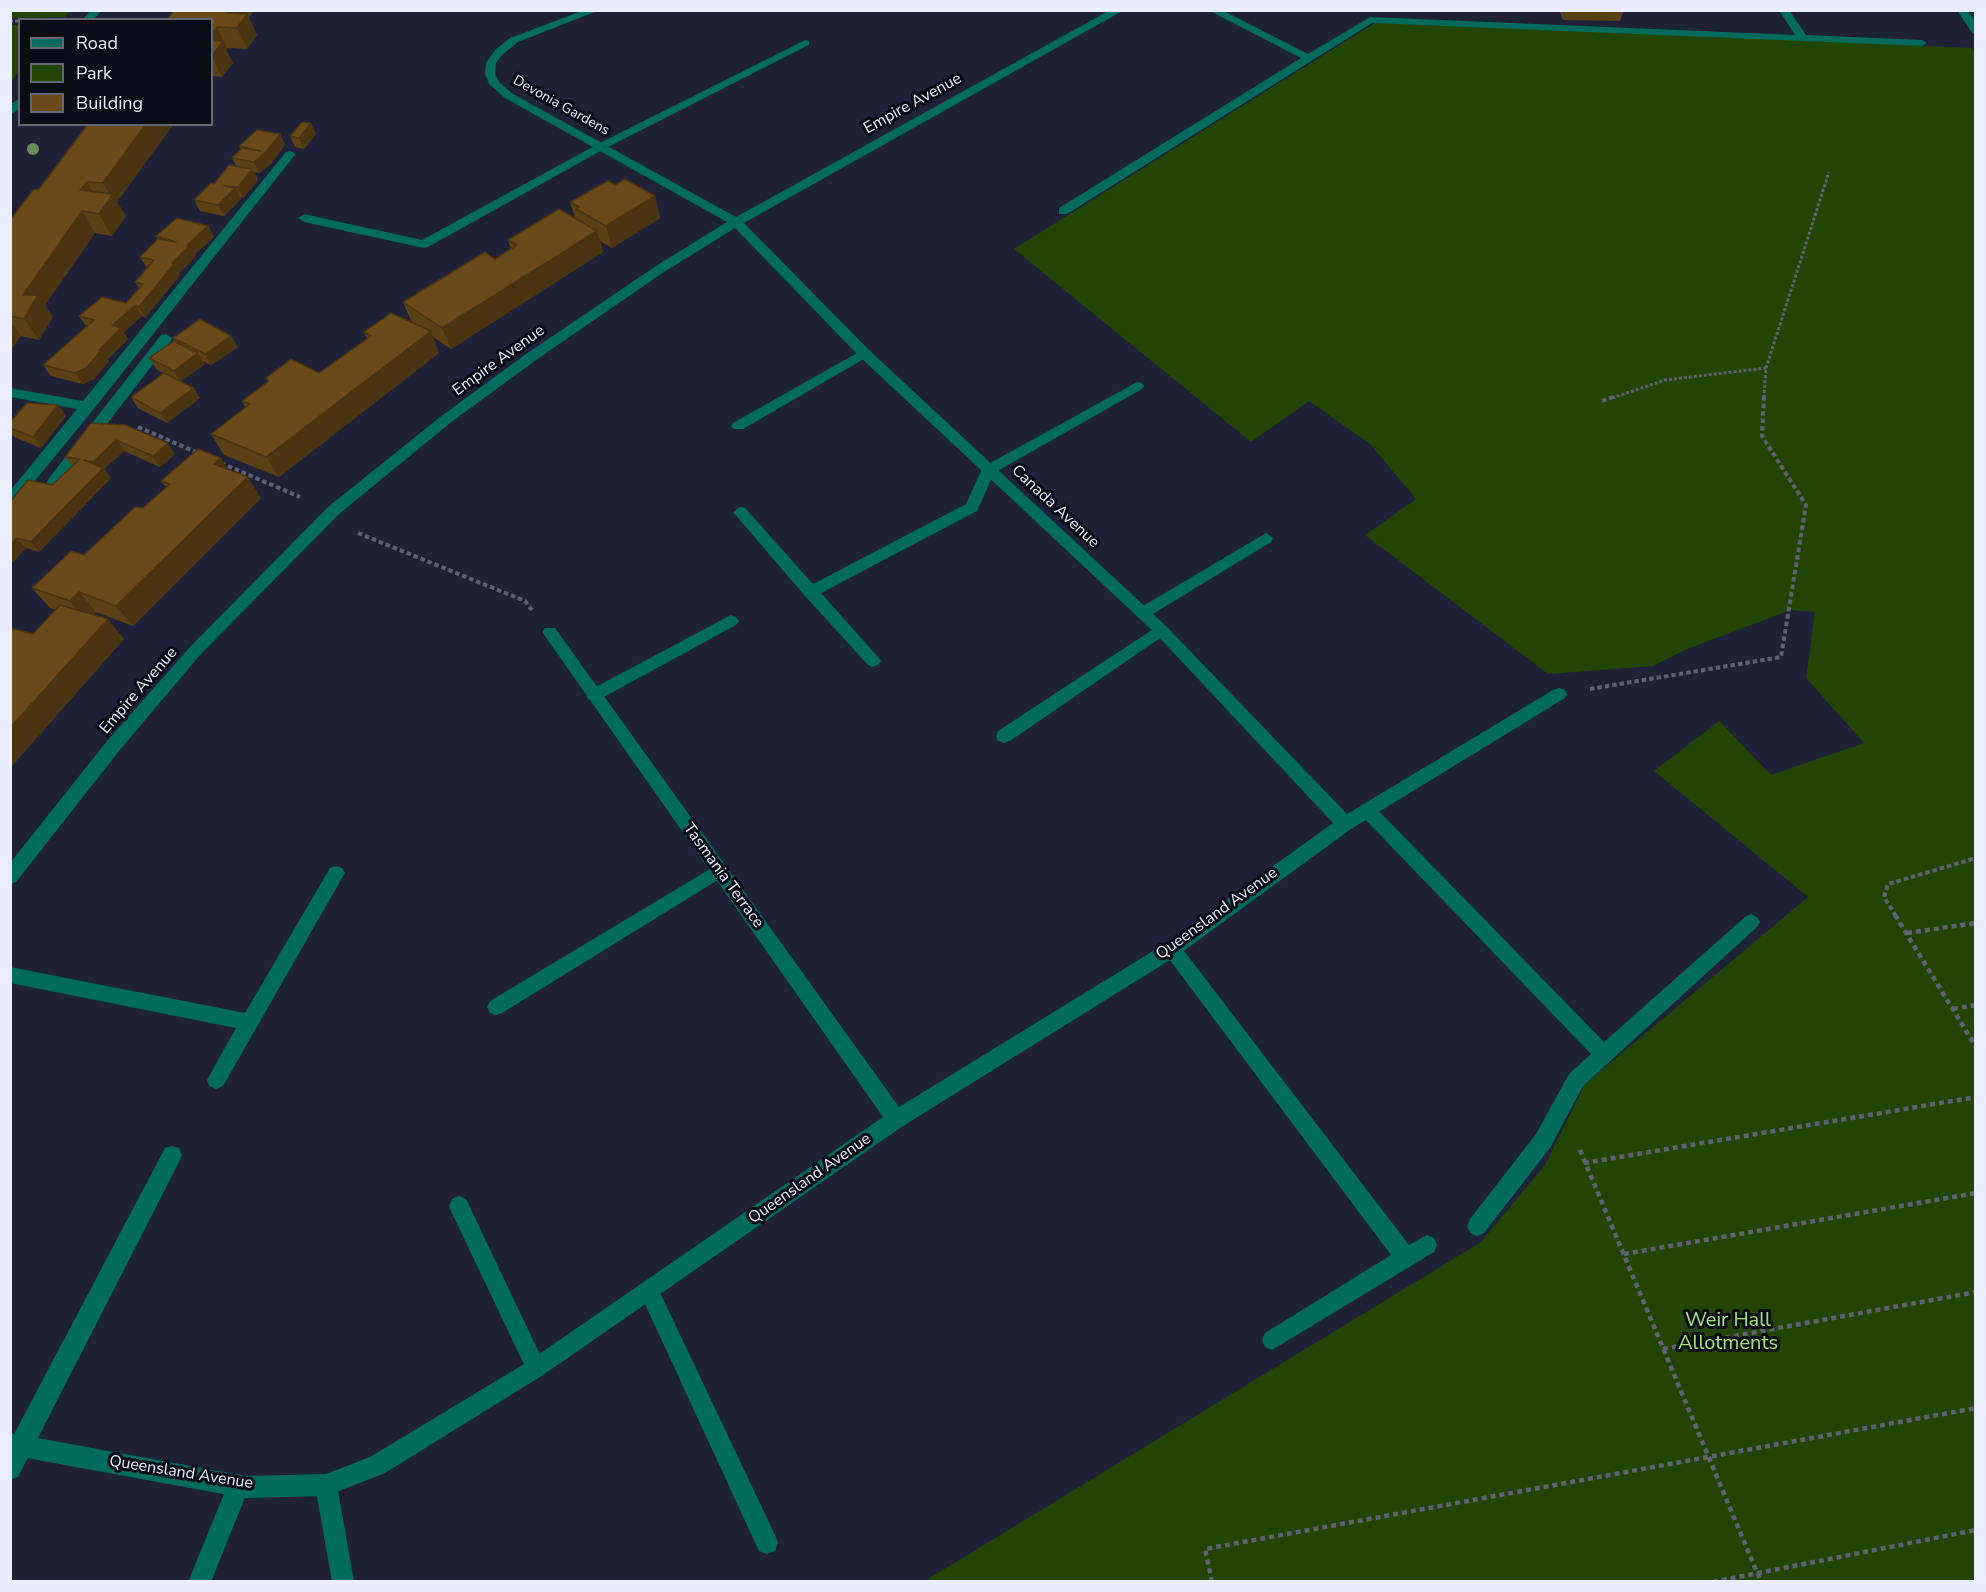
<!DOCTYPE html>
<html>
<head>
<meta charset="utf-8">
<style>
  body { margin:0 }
  #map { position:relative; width:1986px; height:1592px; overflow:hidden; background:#1e2138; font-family:"Nunito Sans",sans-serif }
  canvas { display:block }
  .frame { position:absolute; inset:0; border:12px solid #eaedfd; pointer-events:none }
  .legend { position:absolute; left:18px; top:18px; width:195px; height:108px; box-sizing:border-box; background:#0a0c16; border:2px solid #646672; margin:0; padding:8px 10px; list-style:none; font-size:18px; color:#eaedfd }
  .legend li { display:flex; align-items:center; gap:12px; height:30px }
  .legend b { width:30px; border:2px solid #646672 }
</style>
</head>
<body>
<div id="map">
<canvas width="1986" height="1592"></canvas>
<div class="frame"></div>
<ul class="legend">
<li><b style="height:8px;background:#016b5e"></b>Road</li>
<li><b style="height:16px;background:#234503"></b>Park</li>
<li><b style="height:16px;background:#6a4a18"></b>Building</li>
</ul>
</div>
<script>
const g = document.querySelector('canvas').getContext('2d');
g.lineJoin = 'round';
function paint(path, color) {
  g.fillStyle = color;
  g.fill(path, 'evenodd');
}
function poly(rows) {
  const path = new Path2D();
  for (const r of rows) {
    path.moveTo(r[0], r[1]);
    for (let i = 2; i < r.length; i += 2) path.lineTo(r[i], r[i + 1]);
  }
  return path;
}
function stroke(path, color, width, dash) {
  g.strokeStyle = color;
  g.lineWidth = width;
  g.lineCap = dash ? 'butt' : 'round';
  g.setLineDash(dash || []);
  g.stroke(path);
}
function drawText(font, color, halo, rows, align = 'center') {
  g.font = font + ' "Nunito Sans",sans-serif';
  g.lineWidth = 6;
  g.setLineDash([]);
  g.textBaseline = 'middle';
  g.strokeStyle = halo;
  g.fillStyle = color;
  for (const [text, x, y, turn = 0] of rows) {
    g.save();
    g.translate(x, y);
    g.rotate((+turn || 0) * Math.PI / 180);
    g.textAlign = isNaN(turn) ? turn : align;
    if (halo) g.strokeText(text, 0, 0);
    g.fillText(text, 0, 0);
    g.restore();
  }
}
paint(poly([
  [10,11,11,10,70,11,65,17,11,18],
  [1378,21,1972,48,1976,54,1975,1581,923,1582,1481,1242,1545,1165,1585,1084,1808,897,1654,771,1719,721,1771,775,1864,743,1806,678,1815,612,1791,610,1687,649,1653,666,1548,674,1365,535,1416,499,1370,444,1309,401,1251,442,1014,249],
  [10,25,20,25,19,71,11,82]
]), '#234503');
stroke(poly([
  [10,21,20,21],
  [1612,398,1665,380,1766,368],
  [1764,398,1766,368,1829,172]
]), '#5e6176', 3, [3, 2]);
stroke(poly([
  [1602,401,1616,396],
  [138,427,198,453],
  [221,463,300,497],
  [358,533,525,601,532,610],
  [1590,689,1781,657,1806,505,1762,436,1764,396],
  [1896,916,1884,897,1888,884,1976,858]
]), '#5e6176', 4, [4.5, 3]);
stroke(poly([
  [1895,915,1976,1047],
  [1907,933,1976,923],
  [1953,1009,1976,1005],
  [1580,1150,1761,1582],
  [1584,1163,1976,1097],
  [1624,1254,1976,1193],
  [1663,1349,1976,1292],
  [1212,1582,1205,1549,1976,1408],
  [1713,1582,1976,1530]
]), '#5e6176', 4.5, [5, 4]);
paint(poly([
  [1208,10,1222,10,1308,54,1370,17,1795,35,1779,10,1789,10,1806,35,1922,40,1927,43,1922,46,1372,23,1067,214,1059,214,1059,208,1301,58,1208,10],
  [1957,10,1967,10,1976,22,1976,34,1972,33,1957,10],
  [805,40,809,41,809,45,606,148,428,247,424,248,304,222,298,218,304,214,422,240,598,144,805,40],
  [290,151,296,154,294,156,93,410,15,505,10,506,10,491,77,409,10,397,10,388,83,401,286,152,290,151],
  [166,334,172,338,171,341,59,486,49,486,47,482,49,478,161,335,166,334],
  [864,349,869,350,871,353,869,356,743,429,733,429,731,426,733,423,864,349],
  [1137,382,1142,383,1144,386,1142,389,994,473,977,511,821,593,878,657,881,661,878,665,873,667,868,665,805,596,733,512,740,507,745,508,813,584,966,504,983,467,1137,382],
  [1266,533,1273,538,1271,542,1148,617,1138,617,1135,613,1138,609,1266,533],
  [731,615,736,617,739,621,736,625,600,699,594,701,588,699,586,695,588,691,731,615],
  [1161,624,1166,626,1169,630,1166,634,1010,741,1004,743,998,741,996,736,998,731,1161,624],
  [1367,803,1373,805,1604,1042,1745,917,1751,914,1757,917,1760,922,1757,927,1583,1086,1550,1148,1484,1233,1477,1236,1470,1233,1467,1226,1470,1219,1536,1134,1569,1074,1591,1054,1361,815,1359,810,1361,805,1367,803],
  [720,863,726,865,729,870,726,875,502,1013,496,1015,490,1013,487,1007,490,1001,720,863],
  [336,866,342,868,345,873,342,878,223,1086,216,1089,209,1086,207,1080,236,1028,10,983,10,967,245,1013,330,868,336,866],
  [1172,941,1178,943,1409,1245,1427,1235,1434,1238,1437,1245,1434,1252,1272,1350,1265,1347,1262,1340,1265,1333,1391,1255,1166,955,1163,949,1166,943,1172,941],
  [172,1146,179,1148,182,1155,179,1162,18,1477,10,1480,12,1438,165,1148,172,1146],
  [459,1196,466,1199,543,1361,547,1368,543,1375,536,1379,529,1375,452,1213,449,1206,452,1199,459,1196],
  [649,1281,656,1284,775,1535,778,1543,775,1551,767,1554,759,1551,639,1291,642,1284,649,1281],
  [239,1474,247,1477,250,1485,211,1582,188,1582,231,1477,239,1474],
  [326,1474,334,1477,337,1485,354,1582,332,1582,315,1485,318,1477,326,1474]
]), '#016b5e');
paint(poly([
  [91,10,102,10,93,20,82,20,91,10],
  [584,10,600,10,518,42,503,54,496,63,495,74,499,82,513,94,736,217,1110,10,1124,10,744,223,869,350,1166,626,1347,814,1553,690,1559,688,1565,690,1567,694,1565,698,1351,829,1178,955,903,1126,543,1375,385,1473,326,1496,245,1498,10,1455,10,1433,245,1476,326,1474,370,1457,529,1361,883,1117,545,636,542,632,545,628,555,628,899,1107,1166,943,1333,823,1156,634,859,356,735,228,664,272,536,360,450,423,338,515,200,655,119,751,16,882,10,884,10,863,107,741,190,647,328,507,440,417,526,354,656,266,727,222,505,98,489,84,485,74,486,63,495,50,510,38,584,10],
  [20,98,20,108,10,115,10,105,20,98]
]), '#016b5e');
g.fillStyle = '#668d5a';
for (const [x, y] of [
  [33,149]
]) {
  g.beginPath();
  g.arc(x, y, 6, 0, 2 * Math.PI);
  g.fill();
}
paint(poly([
  [1559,10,1624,10,1620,21,1563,20],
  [253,11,249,18,257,35,247,49,227,48,226,50,233,63,222,77,212,76,212,20],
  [88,124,117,202,126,216,112,236,95,233,45,305,53,317,39,340,21,336,10,351,10,220,39,189],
  [316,134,304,149,295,147,290,136],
  [285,144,272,163,259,173,254,172,258,180,243,198,240,197,241,199,224,216,200,211,194,200,236,166,232,158,241,149,239,146],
  [615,185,655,196,660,218,612,248,600,241,603,252,451,349,433,337,439,353,279,477,224,455,211,434,246,408,242,401,268,382,266,378,319,373,367,339,364,332,412,323,403,302,495,259,511,249,508,240,575,218,570,202],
  [208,226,214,237,195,254,196,256,179,273,180,275,145,318,142,316,124,332,128,339,107,360,109,361,94,379,83,384,51,376,43,365,86,326,79,316,126,303,139,288,135,282,147,268,140,257,158,239,156,236],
  [173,338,238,347,211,365,203,361,205,364,181,381,200,398,167,423,138,408,131,397,166,374,156,369,149,358,175,341],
  [58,405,66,416,41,448,14,437,10,432,10,422],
  [91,423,175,454,160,467,124,451,104,469,111,478,39,552,26,548,10,565,10,502,52,485,72,466,65,457],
  [227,469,261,498,133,626,96,612,93,615,124,639,10,768,10,628,33,634,56,610,50,608,32,588,84,555,143,508,166,487,161,481]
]), '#5b4015');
paint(poly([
  [230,10,253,11,249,18,257,35,247,49,237,28,228,13],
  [217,27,227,48,226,50,233,63,222,77,212,56,212,35],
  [311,123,316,134,304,149,299,138],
  [146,124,174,124,117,202,126,216,112,236,99,214,111,197,103,183],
  [280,134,285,144,272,163,259,173,254,162],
  [252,169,258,180,243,198,238,187],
  [87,182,100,204,80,190],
  [235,188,241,199,224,216,218,205],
  [655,196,660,218,612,248,606,226],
  [82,211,95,233,45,305,53,317,39,340,24,319,23,295],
  [208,226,214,237,195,254,196,256,179,273,180,275,145,318,139,307,172,263,187,245],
  [597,231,603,252,451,349,442,328],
  [135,306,142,316,124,332,128,339,107,360,109,361,94,379,83,384,75,373,99,350,112,325],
  [10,321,21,336,10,351],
  [431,331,439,353,279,477,266,457],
  [231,336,238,347,211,365,205,354],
  [198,353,205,364,180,381,174,371],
  [194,388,200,398,167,423,160,413],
  [58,405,66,416,41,448,33,437],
  [116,440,124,451,104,469,111,478,39,552,31,542,100,471,93,462],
  [168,443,175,454,160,467,153,456],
  [221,458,234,479,214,464],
  [248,477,261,498,133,626,116,606],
  [17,538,26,548,10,565,10,545],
  [79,592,96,612,87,621,70,601],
  [108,619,124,639,10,768,10,728]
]), '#4a3411');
const building = poly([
  [174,10,230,10,228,13,247,14,237,28,217,27,212,35,212,20,167,20,174,10],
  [212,41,223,41,212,56,212,41],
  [302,122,311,123,299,138,290,136,302,122],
  [88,124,146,124,103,183,87,182,80,190,113,194,99,214,82,211,23,295,38,295,24,319,10,316,10,220,33,190,39,189,88,124],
  [257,130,280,134,266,152,254,162,232,158,242,148,260,151,239,146,257,130],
  [229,165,252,169,238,187,224,186,235,188,218,205,194,200,211,183,214,184,229,165],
  [625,179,655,196,606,226,576,209,579,207,570,202,608,181,615,185,625,179],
  [559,209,597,231,442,328,403,302,485,252,495,259,517,245,508,240,559,209],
  [177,218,208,226,187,245,190,245,172,263,174,264,139,307,135,306,112,325,121,328,99,350,101,351,86,368,75,373,43,365,94,320,79,316,102,297,126,303,143,284,135,282,154,260,140,257,158,239,176,242,156,236,177,218],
  [391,313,431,331,266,457,211,434,250,404,242,401,269,381,266,378,291,359,319,373,371,336,364,332,391,313],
  [200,319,231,336,205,354,173,338,200,319],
  [174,341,198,353,174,371,149,358,174,341],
  [164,373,194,388,160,413,131,397,164,373],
  [27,403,58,405,33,437,10,428,10,422,27,403],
  [91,423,125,425,168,443,153,456,116,440,93,462,84,460,103,468,31,542,17,538,10,545,10,502,28,480,52,485,80,459,65,457,91,423],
  [198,449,221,458,214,464,248,477,116,606,79,592,70,601,32,588,71,551,84,555,135,507,143,508,170,484,161,481,198,449],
  [60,605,108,619,10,728,10,628,33,634,60,605]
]);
paint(building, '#6a4a18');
stroke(building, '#4a3411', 1.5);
drawText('14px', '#eaedfd', '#0a0c16', [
  ["Devonia Gardens",561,106,29]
]);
drawText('16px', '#eaedfd', '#0a0c16', [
  ["Empire Avenue",913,104,-29],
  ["Empire Avenue",499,361,-36],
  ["Canada Avenue",1055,507,43],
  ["Empire Avenue",139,691,-49],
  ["Tasmania Terrace",723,876,54],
  ["Queensland Avenue",1217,914,-36],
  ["Queensland Avenue",810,1179,-35],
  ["Queensland Avenue",181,1473,9]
]);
drawText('20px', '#a1e575', '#0a0c16', [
  ["Weir Hall",1728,1321],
  ["Allotments",1728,1344]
]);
</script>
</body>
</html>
